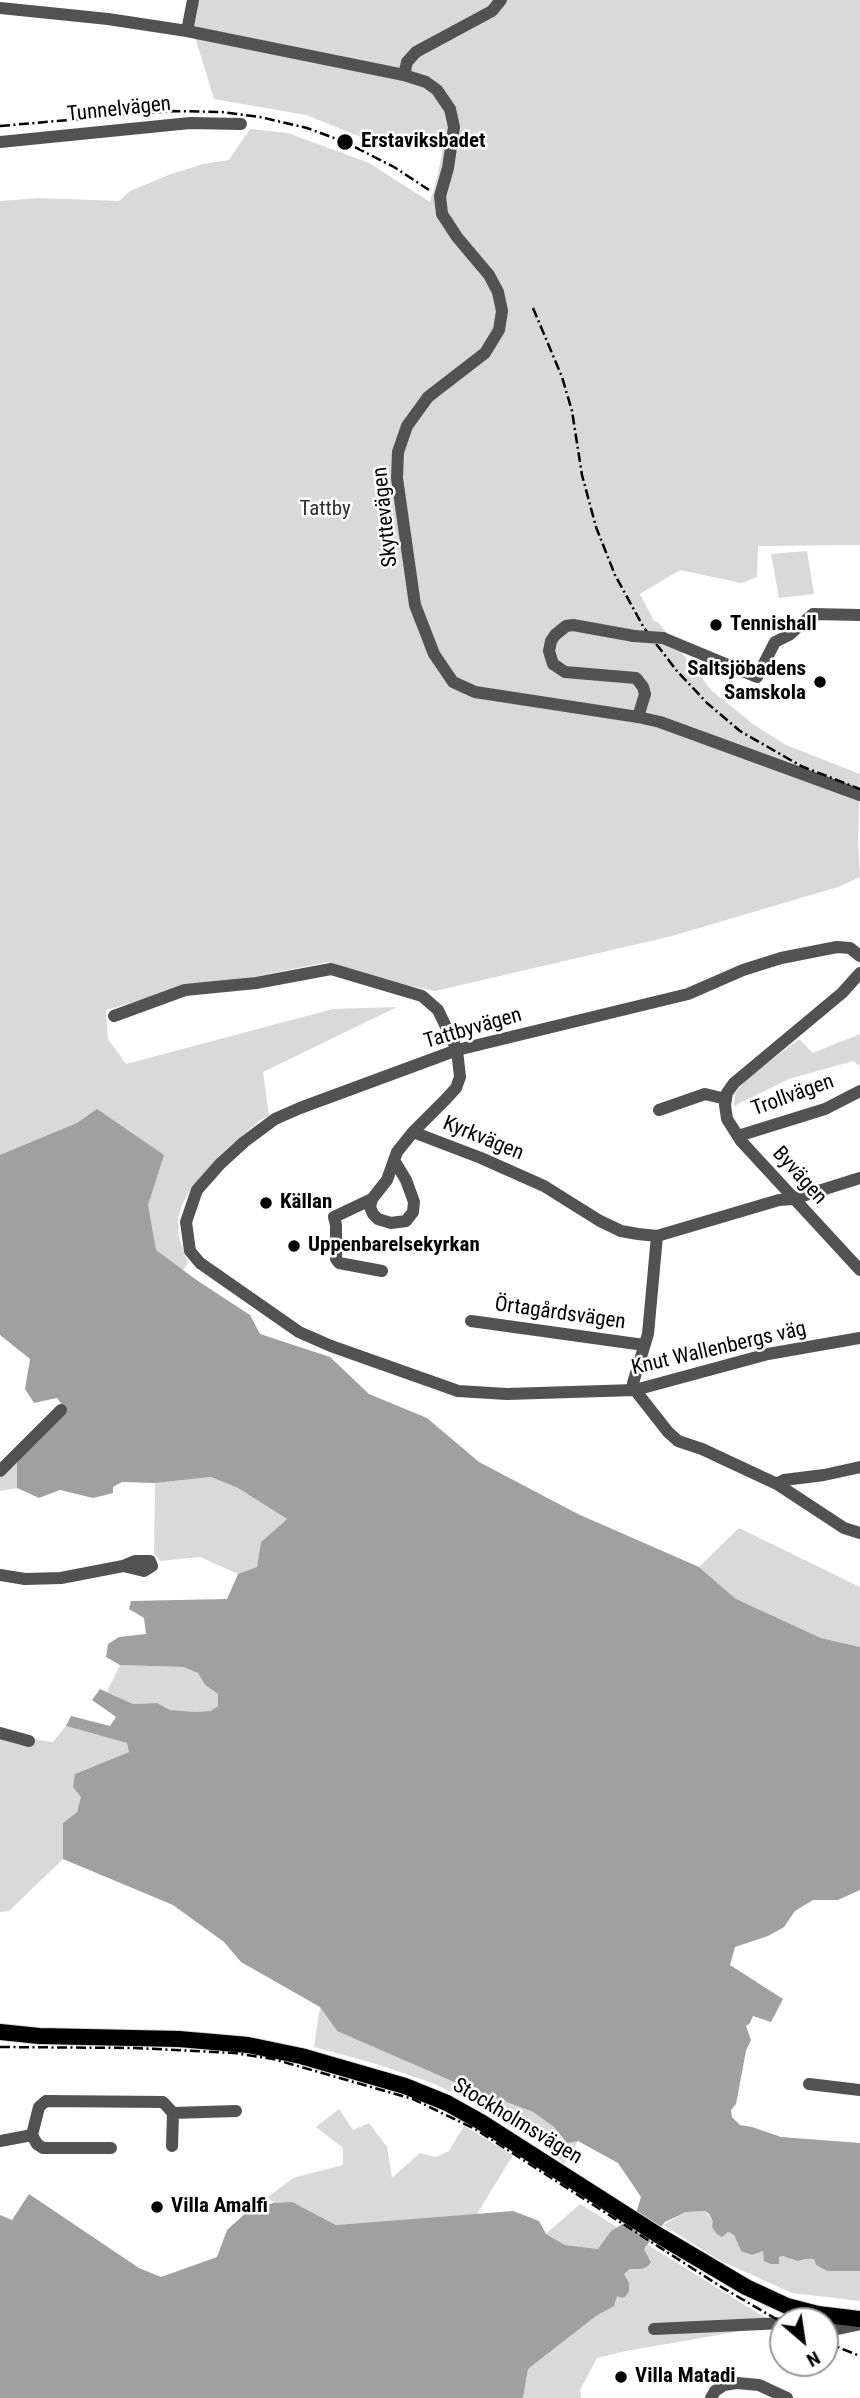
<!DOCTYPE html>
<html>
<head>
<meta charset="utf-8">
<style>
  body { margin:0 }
  #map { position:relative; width:860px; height:2398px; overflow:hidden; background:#fff; font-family:"Roboto Condensed",sans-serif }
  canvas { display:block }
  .north { position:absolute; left:769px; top:2307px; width:70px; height:70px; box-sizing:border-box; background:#fff; border:2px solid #999; border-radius:50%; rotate:151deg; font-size:19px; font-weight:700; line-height:28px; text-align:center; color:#000 }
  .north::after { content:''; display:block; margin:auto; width:24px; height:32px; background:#000; clip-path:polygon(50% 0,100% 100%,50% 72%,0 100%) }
</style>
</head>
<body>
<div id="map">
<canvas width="860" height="2398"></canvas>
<div class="north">N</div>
</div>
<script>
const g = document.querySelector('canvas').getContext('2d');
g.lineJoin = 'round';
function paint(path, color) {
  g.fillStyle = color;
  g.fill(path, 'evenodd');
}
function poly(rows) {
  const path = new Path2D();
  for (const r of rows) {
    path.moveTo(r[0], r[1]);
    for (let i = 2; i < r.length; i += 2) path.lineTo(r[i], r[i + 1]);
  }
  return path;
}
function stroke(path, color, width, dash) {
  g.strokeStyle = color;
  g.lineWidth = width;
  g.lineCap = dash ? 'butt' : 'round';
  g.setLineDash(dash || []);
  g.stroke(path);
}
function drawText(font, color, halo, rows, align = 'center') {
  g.font = font + ' "Roboto Condensed",sans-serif';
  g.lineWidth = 5;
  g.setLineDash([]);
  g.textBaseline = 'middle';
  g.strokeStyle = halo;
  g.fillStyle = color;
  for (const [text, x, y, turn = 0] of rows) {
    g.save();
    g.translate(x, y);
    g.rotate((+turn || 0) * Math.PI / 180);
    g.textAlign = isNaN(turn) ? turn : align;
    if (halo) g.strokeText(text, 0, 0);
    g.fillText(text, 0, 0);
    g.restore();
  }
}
paint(poly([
  [199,0,860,0,860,545,758,546,757,577,741,583,680,570,640,594,654,621,658,622,711,690,753,724,786,745,860,774,858,840,860,877,838,887,672,936,435,991,387,981,328,962,147,998,106,1010,108,1039,126,1064,333,1009,397,1007,263,1072,269,1116,260,1120,221,1154,190,1190,182,1205,178,1218,179,1238,188,1263,183,1270,0,1241,0,201,39,198,119,201,130,191,171,174,203,164,229,160,250,129,288,133,369,163,430,202,436,182,444,144,391,149,306,115,214,99,191,24],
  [807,551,814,594,779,598,771,554],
  [860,1034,860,1066,853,1061,789,1079,734,1106,735,1094,743,1082,799,1039,813,1053],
  [17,1459,17,1488,0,1491,0,1475],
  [211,1477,238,1488,287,1519,261,1542,257,1567,238,1574,200,1557,161,1561,154,1554,155,1483],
  [739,1528,860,1587,860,1647,821,1638,736,1599,699,1567],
  [120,1665,183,1667,198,1673,205,1685,218,1694,218,1706,210,1711,196,1712,170,1710,157,1703,133,1704,107,1692],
  [66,1726,127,1743,129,1752,75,1774,81,1797,77,1812,63,1823,63,1859,9,1911,0,1912,0,1734,53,1742],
  [320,2007,337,2031,461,2085,533,2112,554,2127,563,2140,578,2141,564,2164,553,2153,550,2139,534,2126,519,2118,510,2125,474,2103,432,2083,373,2063,314,2047],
  [339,2109,353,2130,369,2123,387,2147,392,2178,420,2153,436,2157,449,2151,464,2126,513,2155,477,2214,336,2225,292,2202,273,2203,268,2197,293,2178,343,2165,343,2148,316,2127],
  [580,2204,617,2227,598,2249,565,2245,546,2234],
  [705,2211,713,2222,726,2234,728,2232,734,2235,741,2251,752,2255,763,2251,779,2256,789,2257,798,2261,805,2259,814,2259,816,2265,827,2271,860,2271,860,2301,792,2293,719,2260,663,2225,686,2212],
  [648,2245,774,2323,741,2331,626,2351,597,2358,580,2390,581,2398,523,2398,528,2369,596,2316,614,2306,614,2299,627,2279,624,2274,630,2269,642,2269,651,2261,644,2249]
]), '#d9d9d9');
paint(poly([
  [97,1109,164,1155,148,1205,156,1250,195,1279,250,1315,260,1334,330,1357,369,1394,427,1418,479,1462,578,1514,699,1567,736,1599,821,1638,860,1647,860,1890,838,1900,813,1900,795,1911,784,1927,768,1936,735,1947,730,1965,783,1999,771,2022,753,2016,750,2023,746,2026,751,2040,746,2051,736,2104,731,2110,732,2117,740,2125,752,2127,781,2137,860,2143,860,2271,827,2271,816,2265,814,2259,805,2259,798,2261,783,2256,779,2257,779,2264,771,2264,764,2261,763,2251,752,2255,741,2251,734,2235,728,2232,722,2237,717,2234,712,2227,713,2222,709,2214,705,2211,686,2212,665,2222,644,2249,651,2262,648,2266,642,2269,630,2269,624,2274,629,2283,629,2291,626,2296,622,2298,617,2296,614,2306,596,2316,528,2369,523,2398,0,2398,0,2215,12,2220,29,2194,139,2268,161,2277,217,2257,227,2230,248,2211,273,2203,292,2202,336,2225,513,2211,539,2221,546,2234,565,2245,598,2249,611,2231,631,2219,637,2210,641,2197,618,2163,578,2141,567,2143,554,2127,533,2112,461,2085,337,2031,320,2007,241,1962,224,1942,173,1905,63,1859,63,1823,77,1812,81,1797,73,1787,75,1774,129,1752,127,1743,66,1726,71,1716,110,1726,116,1717,92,1700,100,1689,133,1704,157,1703,170,1710,196,1712,210,1711,218,1706,218,1694,205,1685,198,1673,183,1667,120,1665,106,1657,108,1644,119,1637,146,1634,144,1618,129,1609,131,1601,227,1599,238,1574,257,1567,261,1542,287,1519,238,1488,211,1477,155,1483,122,1482,113,1487,113,1493,93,1498,60,1490,39,1498,17,1488,17,1459,67,1411,57,1398,34,1403,25,1389,30,1359,0,1335,0,1155,77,1123]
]), '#a0a0a0');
const major = poly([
  [0,2032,39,2036,179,2039,248,2045,301,2056,405,2086,447,2103,481,2122,658,2235,746,2287,787,2306,818,2314,860,2319]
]);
stroke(major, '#dbdbdb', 18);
stroke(poly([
  [0,8,108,19,187,31,404,75,426,82,437,90,450,109,454,127,448,168,440,196,442,214,457,237,489,275,498,292,502,311,499,330,485,353,428,397,407,426,398,452,397,478,415,605,434,654,453,682,475,692,638,717,660,722,860,795],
  [187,31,193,0],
  [404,75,407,62,416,52,492,11,501,0],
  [0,142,190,123,241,124],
  [634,636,573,625,566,626,555,635,551,641,549,651,553,664,565,672,636,678,643,687,645,694,638,717],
  [663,638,757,677,775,642,789,635,813,614,860,615],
  [860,956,850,948,837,947,781,958,743,970,688,994,457,1050,300,1108,275,1119,244,1142,220,1164,197,1190,186,1222,190,1251,200,1263,299,1332,331,1346,458,1391,507,1394,635,1390,768,1354,860,1338],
  [860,973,842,993,734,1083,727,1093,725,1105,727,1119,741,1141,860,1270],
  [114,1016,185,990,256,983,331,969,422,996,438,1010,457,1050,460,1077,456,1088,446,1099,413,1132,481,1158,544,1186,600,1221,621,1231,638,1234,657,1236,779,1200,793,1199,860,1178],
  [659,1110,705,1094,726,1099],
  [738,1136,825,1109,860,1091],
  [394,1160,406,1180,414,1202,413,1212,406,1221,391,1223,378,1219,373,1214,370,1207,372,1199,387,1180,397,1152,413,1132],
  [372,1199,334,1217,336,1225,336,1259,339,1263,382,1271],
  [657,1236,648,1334,633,1383,635,1390,668,1432,678,1441,702,1449,777,1484,784,1480,824,1475,860,1467],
  [471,1321,644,1345],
  [0,1471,61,1410],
  [777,1484,844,1528,860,1533],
  [0,1575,25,1579,61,1578,123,1566,135,1561,150,1561,152,1566,144,1571,123,1566],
  [0,1733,29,1741],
  [809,2084,860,2090],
  [32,2135,39,2107,46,2101,163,2102,173,2113,236,2111],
  [0,2141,32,2135,37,2144,43,2148,111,2148],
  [172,2146,173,2113],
  [825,2328,838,2329,860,2324],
  [654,2329,783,2323],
  [711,2398,715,2391,724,2385,737,2383,759,2385,787,2398]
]), '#525252', 12);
stroke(major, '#000', 16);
stroke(poly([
  [0,126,172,111,222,112,260,117,307,128,345,142,394,167,429,190],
  [533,308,562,377,572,411,582,475,596,527,615,575,644,628,677,671,707,703,740,731,801,766,860,789],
  [0,2047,135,2048,234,2053,273,2059,413,2099,475,2129,723,2288,783,2323],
  [825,2342,860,2356]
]), '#000', 2.5, [10, 3.5, 2, 3.5]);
stroke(poly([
  [634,636,663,638]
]), '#525252', 12);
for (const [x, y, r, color] of [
  [345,142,9,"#000"],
  [716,625,7,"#000"],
  [820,682,7,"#000"],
  [266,1203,7,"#000"],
  [294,1246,7,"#000"],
  [157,2207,7,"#000"],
  [621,2377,7,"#000"]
]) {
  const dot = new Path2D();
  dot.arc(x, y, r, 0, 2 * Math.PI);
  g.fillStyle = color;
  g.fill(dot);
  stroke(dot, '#fff', 2.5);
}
drawText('21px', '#000', '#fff', [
  ["Tunnelvägen",119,110,-6],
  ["Skyttevägen",386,517,-96],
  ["Tattbyvägen",473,1029,-16],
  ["Trollvägen",793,1096,-20],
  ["Kyrkvägen",483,1139,22],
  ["Byvägen",799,1176,48],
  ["Örtagårdsvägen",560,1314,8],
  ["Knut Wallenbergs väg",719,1349,-13],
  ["Stockholmsvägen",517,2122,31]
]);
drawText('bold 21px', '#000', '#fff', [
  ["Erstaviksbadet",361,142],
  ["Tennishall",730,625],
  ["Saltsjöbadens",806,670,"right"],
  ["Samskola",806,694,"right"],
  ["Källan",280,1203],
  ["Uppenbarelsekyrkan",308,1246],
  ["Villa Amalfi",171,2207],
  ["Villa Matadi",635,2377]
], 'left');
drawText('21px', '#303030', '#fff', [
  ["Tattby",325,510]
]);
</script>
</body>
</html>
